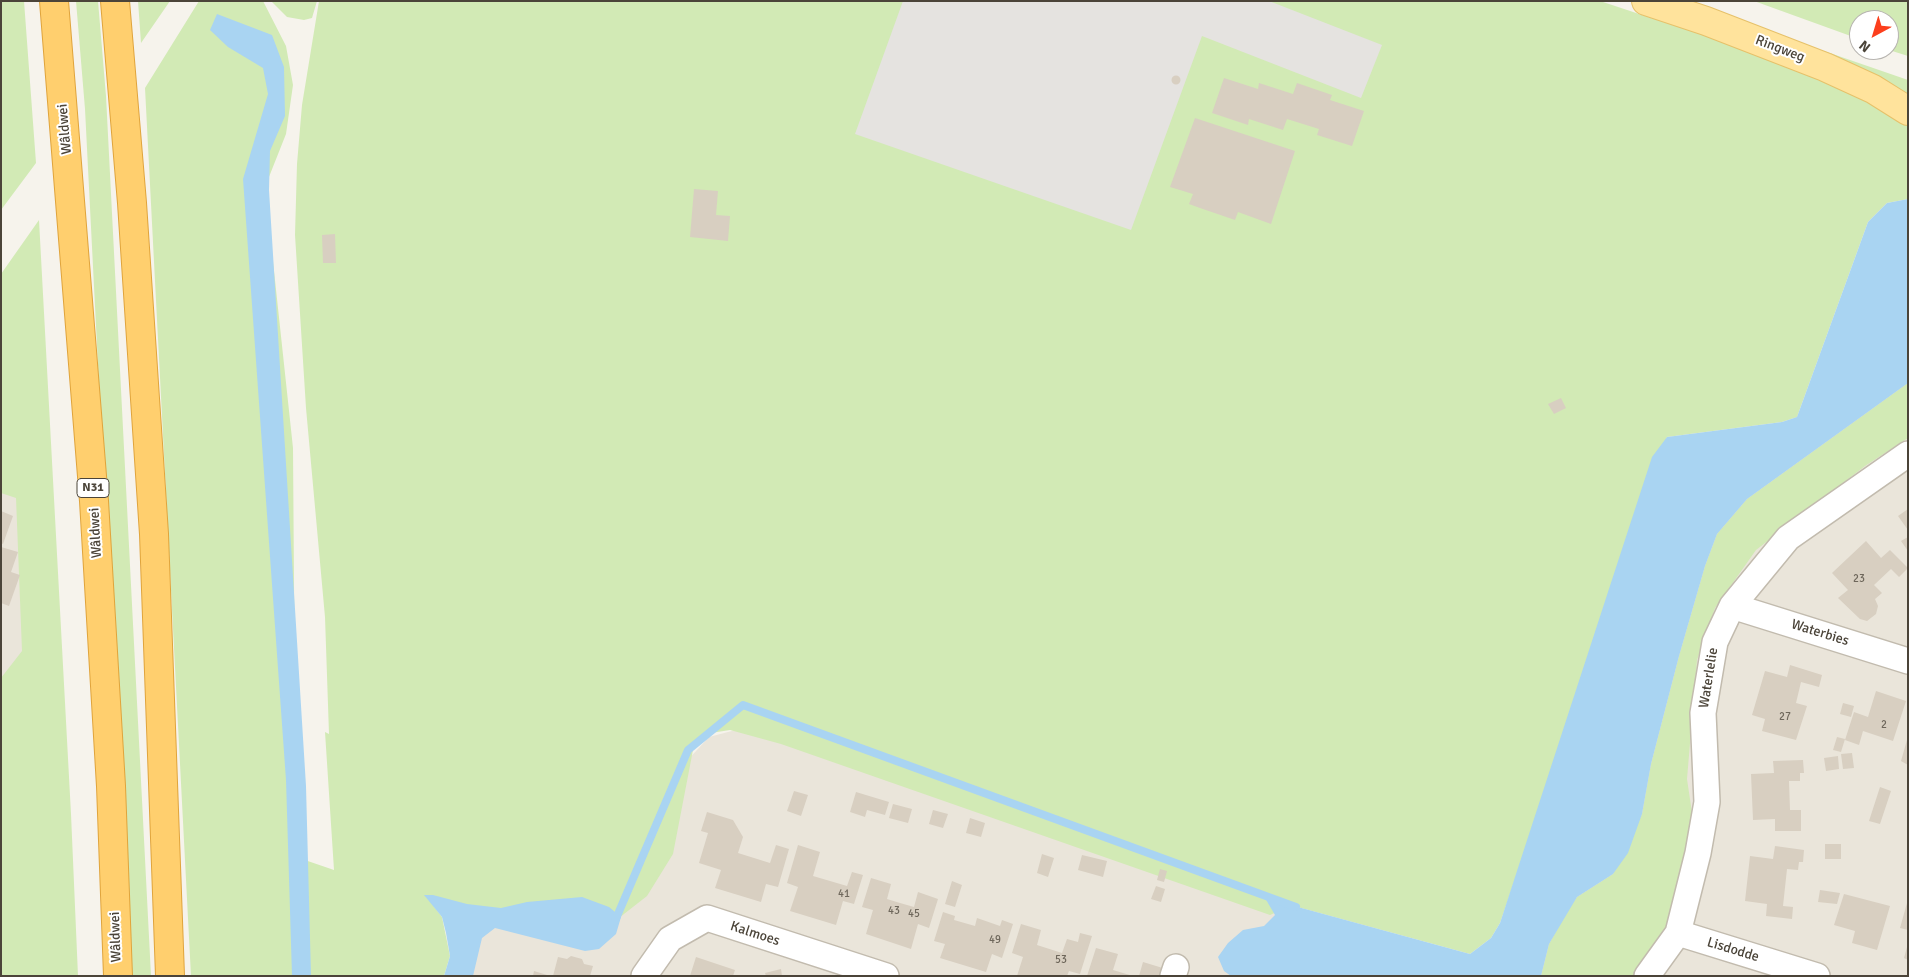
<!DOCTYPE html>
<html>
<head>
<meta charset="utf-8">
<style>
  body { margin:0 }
  #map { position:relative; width:1909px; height:977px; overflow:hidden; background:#f6f3ec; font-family:Signika,sans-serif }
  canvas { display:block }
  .frame { position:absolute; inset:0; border:2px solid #4b4439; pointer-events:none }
  .north { position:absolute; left:1849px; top:10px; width:50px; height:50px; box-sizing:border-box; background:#fff; border:1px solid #b7b4b0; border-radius:50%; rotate:219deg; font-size:14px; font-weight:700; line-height:20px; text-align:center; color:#4b4439 }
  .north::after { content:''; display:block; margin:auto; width:18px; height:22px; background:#fc3f1d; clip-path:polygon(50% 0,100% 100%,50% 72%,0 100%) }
</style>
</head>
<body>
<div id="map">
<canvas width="1909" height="977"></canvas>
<div class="frame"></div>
<div class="north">N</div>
</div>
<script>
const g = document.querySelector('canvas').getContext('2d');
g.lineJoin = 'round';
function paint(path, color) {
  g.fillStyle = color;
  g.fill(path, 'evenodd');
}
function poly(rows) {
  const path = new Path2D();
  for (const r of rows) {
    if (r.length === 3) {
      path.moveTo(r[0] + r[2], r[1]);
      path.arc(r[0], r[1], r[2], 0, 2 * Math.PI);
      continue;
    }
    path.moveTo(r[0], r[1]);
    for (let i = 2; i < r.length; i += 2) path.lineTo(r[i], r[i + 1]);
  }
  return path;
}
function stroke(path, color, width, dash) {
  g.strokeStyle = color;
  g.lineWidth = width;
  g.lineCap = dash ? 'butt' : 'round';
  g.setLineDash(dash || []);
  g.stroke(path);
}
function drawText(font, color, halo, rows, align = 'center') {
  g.font = font + ' Signika,sans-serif';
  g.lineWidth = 4;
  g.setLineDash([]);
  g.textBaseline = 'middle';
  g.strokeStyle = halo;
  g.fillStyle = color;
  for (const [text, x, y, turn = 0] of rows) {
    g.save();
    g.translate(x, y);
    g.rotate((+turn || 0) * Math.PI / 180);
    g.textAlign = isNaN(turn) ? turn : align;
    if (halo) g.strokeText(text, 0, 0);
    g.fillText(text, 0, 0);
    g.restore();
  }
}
paint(poly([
  [1908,323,1908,976,459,976,472,919,684,764,709,737,747,727,1308,921,1495,975,1683,511],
  [1,475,30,486,41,659,1,837]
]), '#eae5da');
paint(poly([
  [1,1,24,1,36,163,1,210],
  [76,1,98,1,106,96,151,976,129,976,85,109],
  [138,1,170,1,141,43],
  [199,1,263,1,286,46,293,85,286,134,265,187,293,448,296,857,334,870,325,732,329,734,325,617,306,408,295,235,297,164,302,105,319,1,1600,1,1805,69,1908,123,1908,199,1887,203,1868,222,1797,417,1782,422,1667,437,1500,923,1491,938,1470,954,1279,902,1279,911,1270,915,781,744,730,730,711,733,693,750,673,854,647,896,615,921,433,905,442,917,450,956,444,976,191,976,145,88],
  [271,1,317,1,312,18,304,20,287,17],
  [1754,1,1908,1,1908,56,1889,50,1889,20,1859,20,1859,39],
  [1824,51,1908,80,1908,95],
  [39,220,71,814,78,976,1,976,1,678,22,651,16,498,1,493,1,274],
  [1908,383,1908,438,1865,466,1756,550,1715,608,1697,660,1687,779,1694,826,1676,918,1643,976,1541,976,1549,944,1568,910,1577,897,1613,874,1642,814,1651,764,1679,656,1705,566,1717,534,1747,499]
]), '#d2eab5');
paint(poly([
  [903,1,1269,1,1382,45,1361,98,1202,36,1131,230,855,134]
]), '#e5e3e0');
paint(poly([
  [217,14,272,35,284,67,285,116,270,151,269,190,306,786,311,976,292,976,286,780,243,179,268,94,263,68,228,47,210,30],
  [1908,199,1908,383,1747,499,1717,534,1705,566,1679,656,1651,764,1642,814,1628,853,1613,874,1577,897,1549,944,1541,976,1231,976,1224,971,1218,957,1228,943,1243,930,1264,926,1275,915,1265,898,1470,954,1491,938,1500,923,1652,457,1667,437,1782,422,1797,417,1868,222,1887,203],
  [424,895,433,895,467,904,501,908,527,902,582,897,609,907,621,917,616,934,599,949,585,951,495,928,482,938,473,976,444,976,450,956,446,933,442,917]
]), '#a9d4f2');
stroke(poly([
  [615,921,688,750,743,705,1296,907]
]), '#a9d4f2', 8);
paint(poly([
  [1176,80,4.5],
  [1224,78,1258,89,1259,83,1293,94,1297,83,1332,95,1330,100,1364,111,1352,146,1317,135,1319,129,1287,119,1283,130,1249,119,1248,125,1212,113],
  [1195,118,1295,151,1271,224,1238,212,1235,220,1200,208,1189,204,1193,194,1170,187],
  [694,189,718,191,716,215,730,216,728,241,690,237],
  [335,234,336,263,323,263,322,235],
  [1561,398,1566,408,1554,414,1548,404],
  [1908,509,1908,530,1898,516],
  [1,511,13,516,3,544,1,543],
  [1908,537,1908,551,1901,541],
  [1866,541,1881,558,1890,550,1908,568,1899,577,1891,569,1874,585,1882,593,1875,599,1878,606,1876,614,1867,621,1860,619,1838,598,1848,590,1832,573],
  [1,547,18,552,11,572,20,575,9,606,1,603],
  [1790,665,1822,675,1819,687,1801,682,1796,703,1807,706,1796,740,1762,731,1765,719,1752,715,1765,671,1787,677],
  [1876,691,1906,701,1893,741,1863,731,1859,745,1845,740,1854,712,1868,717],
  [1843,703,1854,706,1851,717,1840,714],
  [1837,737,1845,739,1841,752,1833,750],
  [1907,740,1908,740,1908,765,1901,761],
  [1852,753,1854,768,1843,769,1841,754],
  [1838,756,1839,769,1826,771,1824,758],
  [1803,760,1804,773,1800,773,1800,781,1789,781,1790,810,1801,810,1801,831,1775,831,1775,819,1753,820,1751,774,1774,773,1773,761],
  [1880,787,1891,791,1880,824,1869,821],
  [794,791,808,795,801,816,787,811],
  [856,792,889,802,885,815,867,810,865,817,850,812],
  [893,804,912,809,908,823,889,818],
  [933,810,948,814,943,828,929,824],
  [707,812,733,820,743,837,738,853,770,863,776,845,789,849,778,887,766,884,761,902,715,888,721,870,699,863,708,833,701,831],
  [970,818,985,823,981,837,966,833],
  [1825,844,1841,844,1841,859,1825,859],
  [798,845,820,852,813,876,847,886,852,872,863,875,854,904,843,901,836,925,790,911,798,887,787,883],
  [1775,846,1804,850,1803,862,1799,862,1798,870,1787,869,1783,906,1793,907,1792,919,1766,916,1767,904,1745,901,1750,856,1773,859],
  [1042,854,1054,858,1048,877,1037,873],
  [1082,855,1107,861,1103,877,1078,870],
  [1160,869,1167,871,1164,882,1157,880],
  [871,878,891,884,887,899,900,903,914,907,918,892,938,899,929,928,918,924,911,949,866,934,873,910,862,907],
  [952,881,962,885,955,907,945,904],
  [1156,886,1165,889,1161,902,1151,899],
  [1820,890,1840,893,1837,904,1818,902],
  [1844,894,1890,906,1877,950,1852,943,1855,931,1834,925],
  [1907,903,1908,904,1908,930,1900,928],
  [943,912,955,916,954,920,975,926,977,918,1000,926,1002,920,1013,924,1002,958,992,954,986,972,940,958,945,944,934,941],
  [1021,924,1041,930,1037,945,1062,953,1067,939,1078,942,1080,933,1092,936,1080,974,1069,971,1067,976,1017,976,1023,957,1012,953],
  [1907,947,1908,947,1908,960,1904,958],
  [1096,948,1118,954,1113,970,1133,976,1087,976],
  [571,956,582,959,584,964,593,966,590,976,553,976,558,957,567,959],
  [696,957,735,970,733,976,690,976],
  [1143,962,1166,969,1163,976,1139,976],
  [781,969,782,976,766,976,765,973],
  [534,971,547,975,547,976,533,976]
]), '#d8cfc1');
const minor = poly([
  [1732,606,1908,661],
  [1678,933,1817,976],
  [644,976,670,939,707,918,886,976],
  [1173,976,1176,967],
  [1647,976,1678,933,1698,853,1707,802,1703,713,1715,642,1732,606,1788,538,1908,454]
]);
const major = poly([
  [1646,1,1706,21,1825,67,1873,89,1908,111]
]);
const highway = poly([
  [54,1,94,501,111,786,118,976],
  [115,1,132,203,154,534,170,976]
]);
stroke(minor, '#c2bbae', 28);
stroke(major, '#e6c16a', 30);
stroke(highway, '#e0a43c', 30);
stroke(minor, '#fff', 25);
stroke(major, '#ffe39c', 28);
stroke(highway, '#ffcf6e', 28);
drawText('11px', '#6e675b', null, [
  ["23",1859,579],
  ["27",1785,717],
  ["2",1884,725],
  ["41",844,894],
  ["43",894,911],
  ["45",914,914],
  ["49",995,940],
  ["53",1061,960]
]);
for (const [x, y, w] of [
  [93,488,32]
]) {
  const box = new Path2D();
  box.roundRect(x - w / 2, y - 9.5, w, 19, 4);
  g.fillStyle = '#fff';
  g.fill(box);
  stroke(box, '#4b4439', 1);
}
drawText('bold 12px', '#4b4439', null, [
  ["N31",93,488]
]);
drawText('14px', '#4b4439', '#fff', [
  ["Ringweg",1780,49,21],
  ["Wâldwei",65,129,-95],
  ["Wâldwei",96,533,-93],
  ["Waterbies",1820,633,17],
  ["Waterlelie",1709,678,-81],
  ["Kalmoes",755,934,18],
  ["Wâldwei",116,937,-92],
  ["Lisdodde",1733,950,17]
]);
</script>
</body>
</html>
